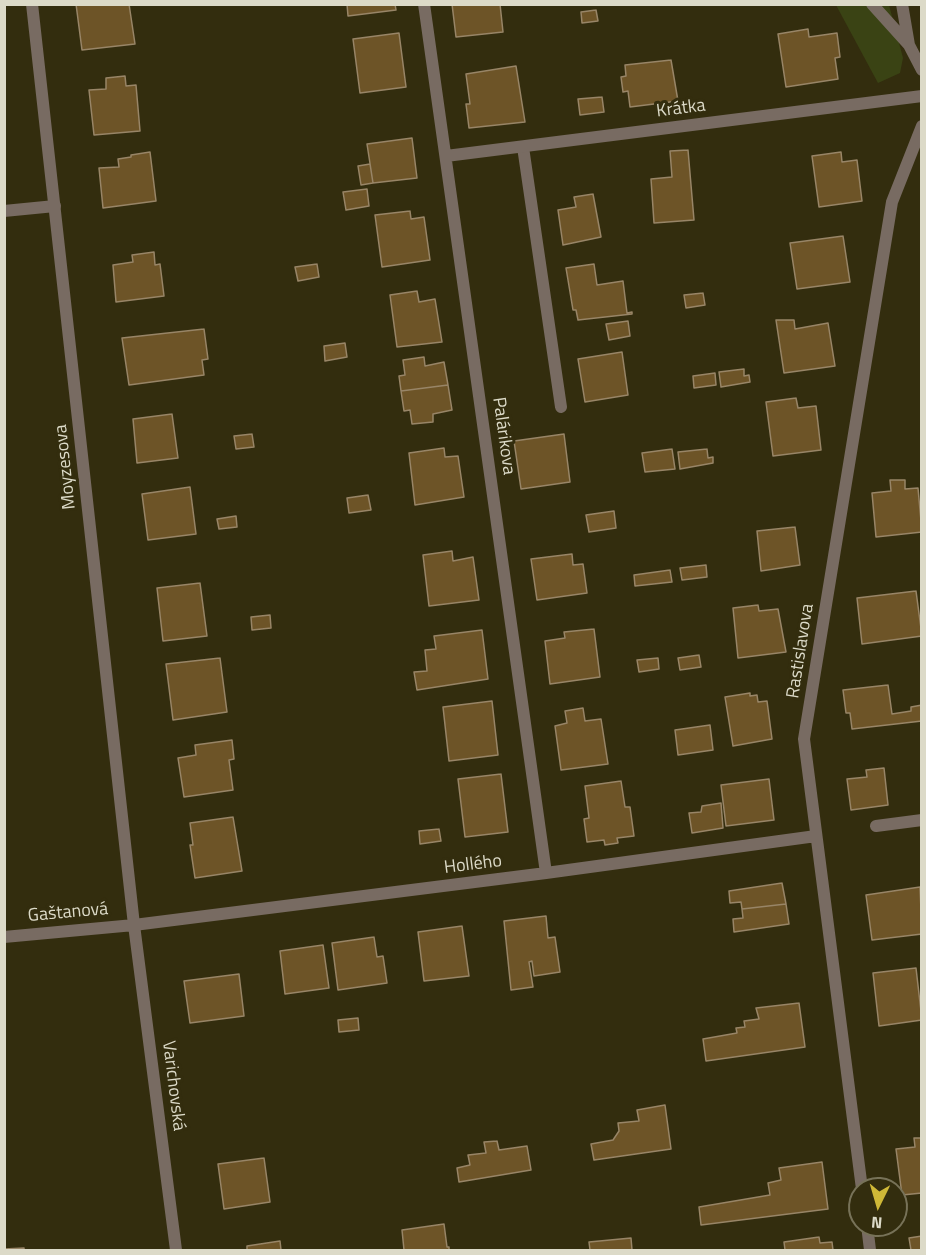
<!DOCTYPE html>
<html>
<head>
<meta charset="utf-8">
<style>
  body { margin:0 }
  #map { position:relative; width:926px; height:1255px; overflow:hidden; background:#332d0e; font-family:"Titillium Web",sans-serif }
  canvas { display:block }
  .frame { position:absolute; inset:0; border:6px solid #dcdac8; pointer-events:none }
  .north { position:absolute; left:848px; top:1177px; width:60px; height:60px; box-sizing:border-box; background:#332d0e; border:2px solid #777258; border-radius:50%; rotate:185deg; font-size:16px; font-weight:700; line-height:24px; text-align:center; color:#dcdac8 }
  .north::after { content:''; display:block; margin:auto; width:21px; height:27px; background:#cfb837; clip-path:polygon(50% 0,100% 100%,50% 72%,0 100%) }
</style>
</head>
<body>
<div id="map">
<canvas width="926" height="1255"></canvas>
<div class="frame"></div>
<div class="north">N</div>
</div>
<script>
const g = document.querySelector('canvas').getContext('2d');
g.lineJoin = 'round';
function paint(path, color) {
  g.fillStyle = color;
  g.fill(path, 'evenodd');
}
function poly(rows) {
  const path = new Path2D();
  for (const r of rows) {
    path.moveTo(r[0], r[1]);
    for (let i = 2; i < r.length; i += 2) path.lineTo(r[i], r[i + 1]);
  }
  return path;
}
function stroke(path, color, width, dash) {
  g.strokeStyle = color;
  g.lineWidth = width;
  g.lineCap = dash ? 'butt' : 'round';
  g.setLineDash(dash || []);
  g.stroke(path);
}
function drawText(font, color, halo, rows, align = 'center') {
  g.font = font + ' "Titillium Web",sans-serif';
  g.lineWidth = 6;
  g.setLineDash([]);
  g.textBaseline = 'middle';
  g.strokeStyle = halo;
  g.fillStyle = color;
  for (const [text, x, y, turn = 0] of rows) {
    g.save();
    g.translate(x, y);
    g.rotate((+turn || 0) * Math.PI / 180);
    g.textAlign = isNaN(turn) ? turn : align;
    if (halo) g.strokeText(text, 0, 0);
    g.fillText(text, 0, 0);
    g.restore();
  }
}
paint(poly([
  [836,5,889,5,903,58,900,73,878,83]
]), '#3a4314');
const building = poly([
  [76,4,129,4,135,44,82,50,76,4],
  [347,4,395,4,396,10,348,16,347,4],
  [452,4,500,4,503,32,456,37,452,4],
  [596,10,598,21,582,23,581,12,596,10],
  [808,29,809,37,837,33,840,57,835,58,838,79,786,87,778,34,808,29],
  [399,33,406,87,360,93,353,39,399,33],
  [671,60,678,101,630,107,628,91,623,92,621,77,626,76,625,65,671,60],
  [516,66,525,122,469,128,466,104,470,104,466,74,516,66],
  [125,76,126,86,136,85,140,131,94,135,89,90,106,89,106,78,125,76],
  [602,97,604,112,580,115,578,99,602,97],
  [412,138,417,178,373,183,367,144,412,138],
  [688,150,694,220,654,223,651,179,672,177,670,151,688,150],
  [150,152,156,201,103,208,99,168,119,167,118,159,131,157,131,155,150,152],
  [841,152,842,162,857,160,862,201,819,207,812,156,841,152],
  [370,164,373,183,361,185,358,166,370,164],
  [367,189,369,206,346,210,343,192,367,189],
  [593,194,601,237,563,245,558,210,576,207,574,197,593,194],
  [410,211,411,219,424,217,430,260,382,267,375,215,410,211],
  [843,236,850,282,797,289,790,243,843,236],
  [154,252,155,265,160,264,164,296,116,302,113,265,133,262,132,255,154,252],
  [317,264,319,277,298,281,295,267,317,264],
  [594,264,597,285,623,281,627,313,632,312,632,314,578,320,576,310,573,310,566,268,594,264],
  [417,291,419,302,435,299,442,342,397,347,390,295,417,291],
  [703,293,705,305,686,308,684,295,703,293],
  [776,320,794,320,795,329,828,323,835,366,784,373,776,320],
  [628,321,630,336,609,340,606,324,628,321],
  [204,329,208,359,202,360,204,375,129,385,122,338,204,329],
  [345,343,347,357,325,361,324,346,345,343],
  [622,352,628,395,585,402,578,359,622,352],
  [424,357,425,366,444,362,448,385,401,391,399,376,405,375,403,360,424,357],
  [744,369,744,376,749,375,750,382,721,387,719,372,744,369],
  [715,373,716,385,694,388,693,376,715,373],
  [448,385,452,410,433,414,433,422,412,424,410,410,404,411,401,391,448,385],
  [796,398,798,408,816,406,821,450,773,456,766,402,796,398],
  [172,414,178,458,137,463,133,419,172,414],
  [252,434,254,447,236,449,234,436,252,434],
  [564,434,570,482,521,489,514,441,564,434],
  [444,448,445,457,458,456,464,497,415,505,409,453,444,448],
  [672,449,675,469,645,472,642,453,672,449],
  [707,449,708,458,713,457,713,463,680,469,678,452,707,449],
  [890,480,905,480,905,489,918,488,922,532,876,537,872,493,891,491,890,480],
  [190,487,196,534,148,540,142,494,190,487],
  [368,495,371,510,349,513,347,498,368,495],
  [614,511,616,528,589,532,586,515,614,511],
  [236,516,237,527,219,529,217,519,236,516],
  [795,527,800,565,761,571,757,531,795,527],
  [452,551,453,561,473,557,479,600,429,606,423,555,452,551],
  [572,554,573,565,583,564,587,593,537,600,531,559,572,554],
  [706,565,707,577,682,580,680,568,706,565],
  [670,570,672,582,635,586,634,575,670,570],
  [200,583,207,636,163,641,157,588,200,583],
  [916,591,922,636,862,644,857,598,916,591],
  [758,605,759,611,778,609,786,652,738,658,733,608,758,605],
  [270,615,271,628,252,630,251,617,270,615],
  [594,629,600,677,550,684,545,641,565,638,564,632,594,629],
  [482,630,488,679,417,690,414,672,427,671,425,650,436,649,434,636,482,630],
  [699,655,701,667,680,670,678,658,699,655],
  [220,658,227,712,173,720,166,664,220,658],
  [658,658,659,669,639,672,637,660,658,658],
  [888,685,892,714,911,711,911,707,922,705,922,721,852,729,850,713,846,713,843,690,888,685],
  [750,693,750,696,757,695,758,702,767,701,772,739,733,746,725,697,750,693],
  [492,701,498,755,449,761,443,707,492,701],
  [583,708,585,721,601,719,608,764,561,770,555,726,567,723,565,711,583,708],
  [710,725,713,750,678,755,675,730,710,725],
  [232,740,234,759,229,760,233,790,184,797,178,758,196,755,195,745,232,740],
  [884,768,888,805,851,810,847,779,867,777,866,770,884,768],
  [501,774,508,832,465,837,458,779,501,774],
  [769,779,774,820,726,826,721,785,769,779],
  [621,781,625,807,630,807,634,836,617,838,618,843,605,845,604,840,587,842,584,819,589,818,585,786,621,781],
  [721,803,723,828,692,833,689,813,701,812,702,806,721,803],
  [233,817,242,871,195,878,190,845,193,845,190,823,233,817],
  [439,829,441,841,420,844,419,831,439,829],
  [782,883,786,904,742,909,741,902,730,903,729,891,782,883],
  [920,887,922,934,872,940,866,895,920,887],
  [786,904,789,924,734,932,733,919,743,918,742,909,786,904],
  [546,916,548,938,555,937,560,972,534,976,532,961,529,962,533,987,511,990,504,921,546,916],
  [462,926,469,976,424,981,418,932,462,926],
  [374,937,377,957,383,956,387,983,338,990,332,943,374,937],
  [323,945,329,988,285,994,280,951,323,945],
  [916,968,922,1020,879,1026,873,973,916,968],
  [239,974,244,1016,190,1023,184,981,239,974],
  [799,1003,805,1047,706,1061,703,1039,737,1033,736,1028,745,1027,744,1021,759,1019,756,1008,799,1003],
  [358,1018,359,1030,339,1032,338,1020,358,1018],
  [665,1105,671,1149,594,1160,591,1144,613,1140,619,1131,618,1123,639,1121,637,1110,665,1105],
  [914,1138,922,1138,922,1193,902,1195,896,1149,915,1147,914,1138],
  [497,1141,499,1150,527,1146,531,1170,459,1182,457,1168,470,1165,468,1155,486,1153,484,1142,497,1141],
  [264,1158,270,1202,224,1209,218,1164,264,1158],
  [822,1162,828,1209,701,1225,699,1207,770,1195,768,1183,781,1180,779,1168,822,1162],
  [444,1224,447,1247,449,1247,449,1250,404,1250,402,1230,444,1224],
  [922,1236,922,1250,911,1250,909,1238,922,1236],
  [819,1237,820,1243,832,1242,833,1250,785,1250,784,1242,819,1237],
  [631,1238,632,1250,590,1250,589,1242,631,1238],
  [280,1241,281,1250,247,1250,247,1246,280,1241],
  [24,1248,24,1250,4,1250,4,1249,24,1248]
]);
paint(building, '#6d5427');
stroke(building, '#988567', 1.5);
stroke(poly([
  [523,147,561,407],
  [4,211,55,206]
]), '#786b62', 12);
stroke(poly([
  [32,4,134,925,176,1250],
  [424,4,546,873],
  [872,4,909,45],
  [902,4,909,45,922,70],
  [446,156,922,96],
  [876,826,922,820],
  [4,937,134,925,546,873,816,836],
  [862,1189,804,739,892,202,922,126],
  [867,1225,870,1250]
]), '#786b62', 12);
drawText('18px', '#dcdac8', '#332d0e', [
  ["Krátka",681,109,-7],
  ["Palárikova",503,436,82],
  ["Moyzesova",66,467,-96],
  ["Rastislavova",801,651,-81],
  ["Hollého",473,865,-7],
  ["Gaštanová",68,913,-5],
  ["Varichovská",173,1086,83]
]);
</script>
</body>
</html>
